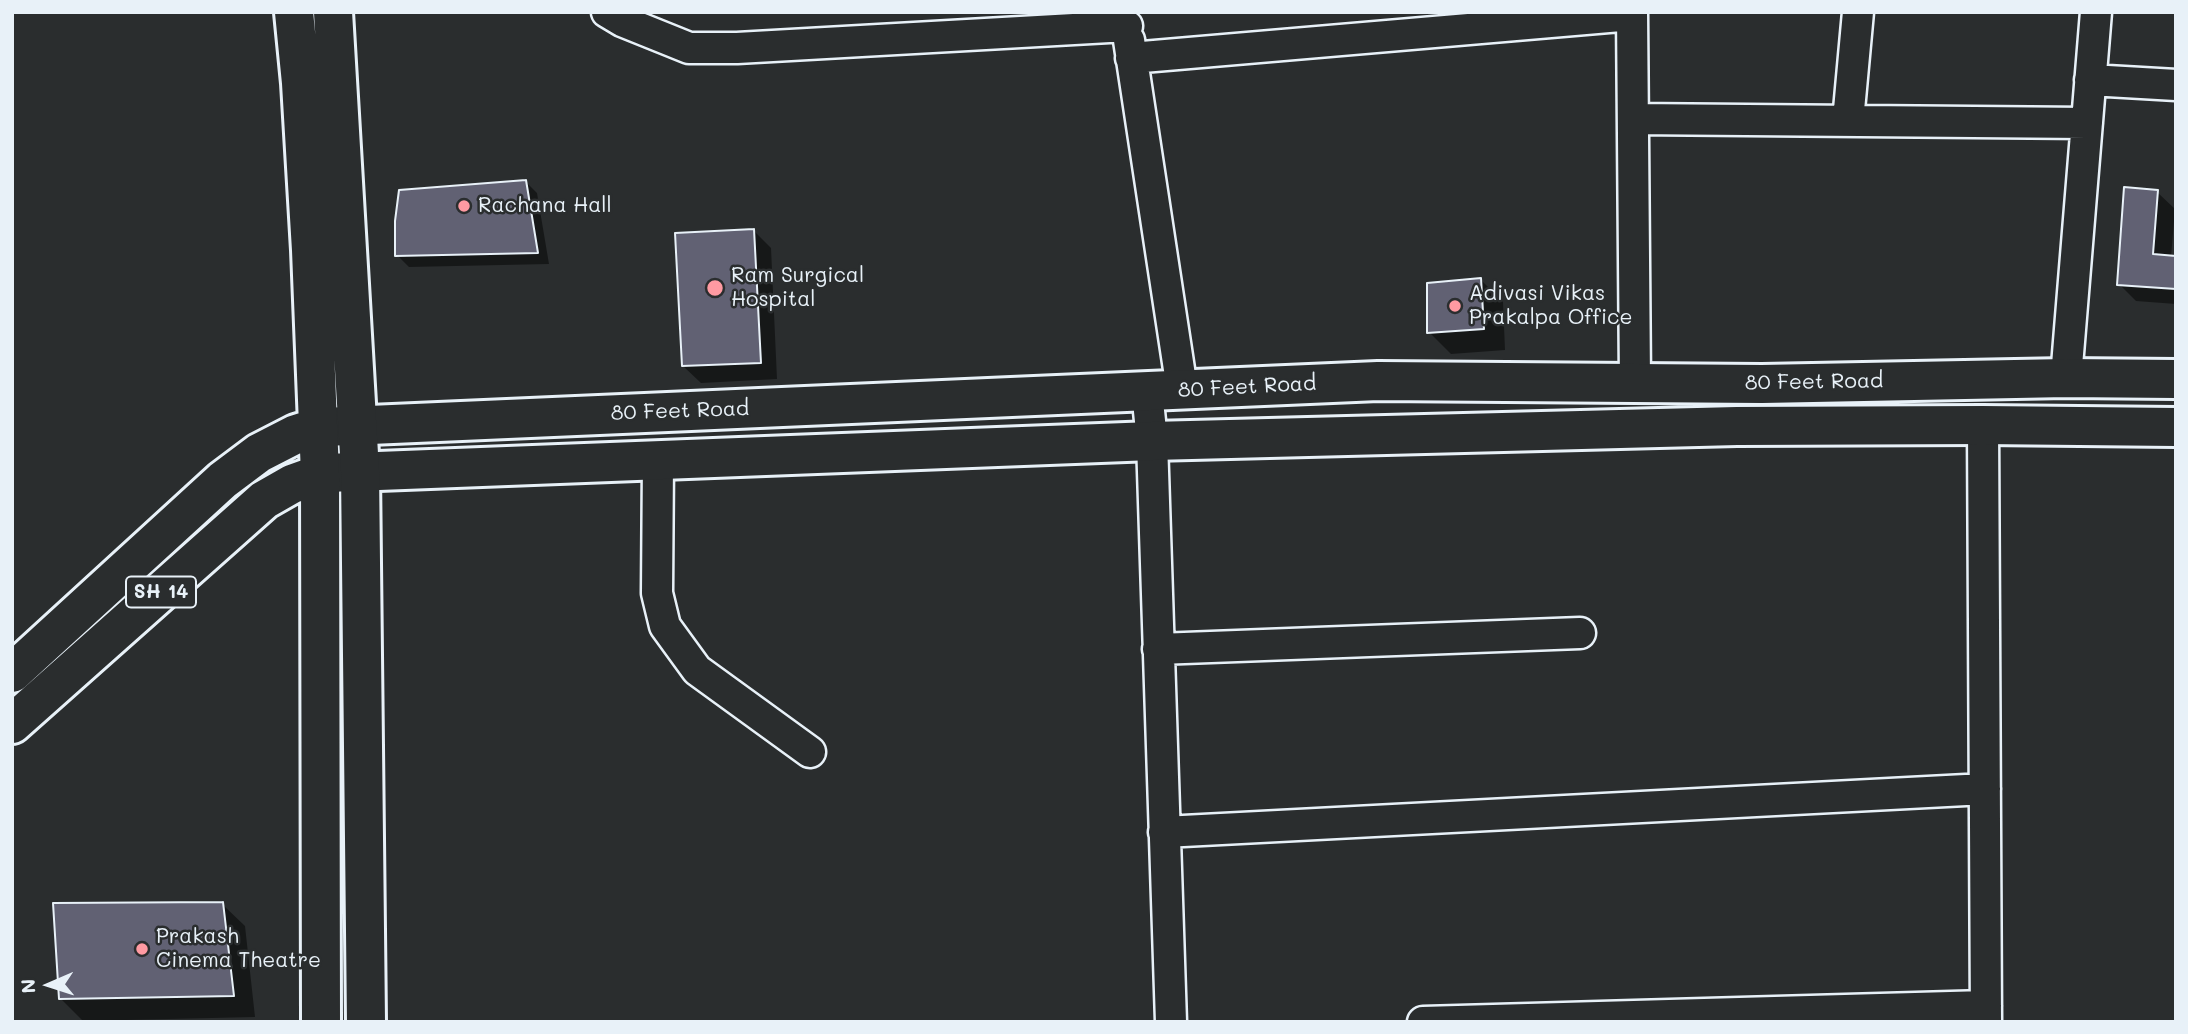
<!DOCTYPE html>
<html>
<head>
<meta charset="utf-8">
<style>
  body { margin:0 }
  #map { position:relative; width:2188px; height:1034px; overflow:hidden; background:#2a2d2e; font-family:Mali,sans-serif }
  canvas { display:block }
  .frame { position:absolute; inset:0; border:14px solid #e8f1f8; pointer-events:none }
  .north { position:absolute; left:14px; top:950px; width:70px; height:70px; -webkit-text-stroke:5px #2a2d2e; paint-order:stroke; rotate:267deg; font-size:19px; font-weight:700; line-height:28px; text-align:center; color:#e8f1f8 }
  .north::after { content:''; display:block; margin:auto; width:24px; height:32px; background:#e8f1f8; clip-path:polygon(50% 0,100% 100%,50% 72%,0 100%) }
</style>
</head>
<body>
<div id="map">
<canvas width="2188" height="1034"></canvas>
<div class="frame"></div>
<div class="north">N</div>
</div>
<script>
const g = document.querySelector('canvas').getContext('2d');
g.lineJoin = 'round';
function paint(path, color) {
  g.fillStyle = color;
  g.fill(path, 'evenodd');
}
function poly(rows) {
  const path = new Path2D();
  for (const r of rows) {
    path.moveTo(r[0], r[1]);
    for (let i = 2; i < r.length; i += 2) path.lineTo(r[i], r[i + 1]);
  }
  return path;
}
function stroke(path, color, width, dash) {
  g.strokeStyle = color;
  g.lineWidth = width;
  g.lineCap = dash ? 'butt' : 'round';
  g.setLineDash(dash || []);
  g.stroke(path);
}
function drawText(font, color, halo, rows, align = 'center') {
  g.font = font + ' Mali,sans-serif';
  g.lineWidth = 5;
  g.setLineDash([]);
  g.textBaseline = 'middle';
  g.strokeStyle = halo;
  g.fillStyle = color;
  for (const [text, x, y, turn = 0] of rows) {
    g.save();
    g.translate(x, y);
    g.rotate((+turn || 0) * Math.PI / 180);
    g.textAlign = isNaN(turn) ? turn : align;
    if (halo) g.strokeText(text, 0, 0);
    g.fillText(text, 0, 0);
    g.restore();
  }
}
paint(poly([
  [526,182,537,193,549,264,409,267,397,255],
  [2157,192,2175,209,2171,257,2176,258,2176,304,2136,301,2119,284],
  [754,231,771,248,777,379,701,383,683,366],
  [1481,280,1503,302,1505,350,1451,354,1429,332],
  [222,904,245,926,255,1017,83,1021,61,999]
]), '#0007');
const building = poly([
  [526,180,538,253,395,256,395,221,399,190,526,180],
  [2124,187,2158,190,2153,254,2176,256,2176,289,2117,285,2124,187],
  [754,229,761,363,682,366,675,233,754,229],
  [1481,278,1484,329,1427,333,1427,283,1481,278],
  [223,902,234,996,59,999,53,903,223,902]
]);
paint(building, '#616173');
stroke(building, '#e8f1f8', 2);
const street = poly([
  [607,12,622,21,689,48,737,48,1127,26],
  [1632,12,1635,382],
  [1129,40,1182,389],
  [1131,58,1632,15],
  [2090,80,2176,85],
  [1633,119,2087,123],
  [1848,121,1858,12],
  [2066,378,2096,12],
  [1147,391,1152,441,1171,1022],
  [1983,425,1986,1022],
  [658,460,657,593,665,626,697,670,810,752],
  [1158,649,1580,633],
  [1164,832,1985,789],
  [1423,1022,1986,1006]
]);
const secondary = poly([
  [324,427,1378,381,1762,384,2066,378,2176,379],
  [327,473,1152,441,1737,426,1983,425,2176,427]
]);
const primary = poly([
  [294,12,301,83,311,250,320,474,321,1022],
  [333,12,360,471,366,1022],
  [12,673,223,480,259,453,296,434,318,427],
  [12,724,264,500,292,484,320,474]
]);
stroke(street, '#e8f1f8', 35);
stroke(secondary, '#e8f1f8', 44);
stroke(primary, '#e8f1f8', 44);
stroke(street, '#2a2d2e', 30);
stroke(secondary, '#2a2d2e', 38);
stroke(primary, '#2a2d2e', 38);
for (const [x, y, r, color] of [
  [464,206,7,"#ff9aa2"],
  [715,288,9,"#ff9aa2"],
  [1455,306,7,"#ff9aa2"],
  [142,949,7,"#ff9aa2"]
]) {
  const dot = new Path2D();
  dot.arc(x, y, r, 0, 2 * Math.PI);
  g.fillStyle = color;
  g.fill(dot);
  stroke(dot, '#2a2d2e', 2.5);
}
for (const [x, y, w] of [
  [161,592,70]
]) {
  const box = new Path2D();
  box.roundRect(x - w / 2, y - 15.5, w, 31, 5);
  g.fillStyle = '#2a2d2e';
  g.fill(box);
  stroke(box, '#e8f1f8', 2);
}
drawText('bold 19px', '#e8f1f8', null, [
  ["SH 14",161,592]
]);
drawText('21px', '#e8f1f8', '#2a2d2e', [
  ["Rachana Hall",478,206],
  ["Ram Surgical",731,276],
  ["Hospital",731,300],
  ["Adivasi Vikas",1469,294],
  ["Prakalpa Office",1469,318],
  ["Prakash",156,937],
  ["Cinema Theatre",156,961]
], 'left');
drawText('21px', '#e8f1f8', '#2a2d2e', [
  ["80 Feet Road",1814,382,-1],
  ["80 Feet Road",1247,387,-3],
  ["80 Feet Road",680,411,-2]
]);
</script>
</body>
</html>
